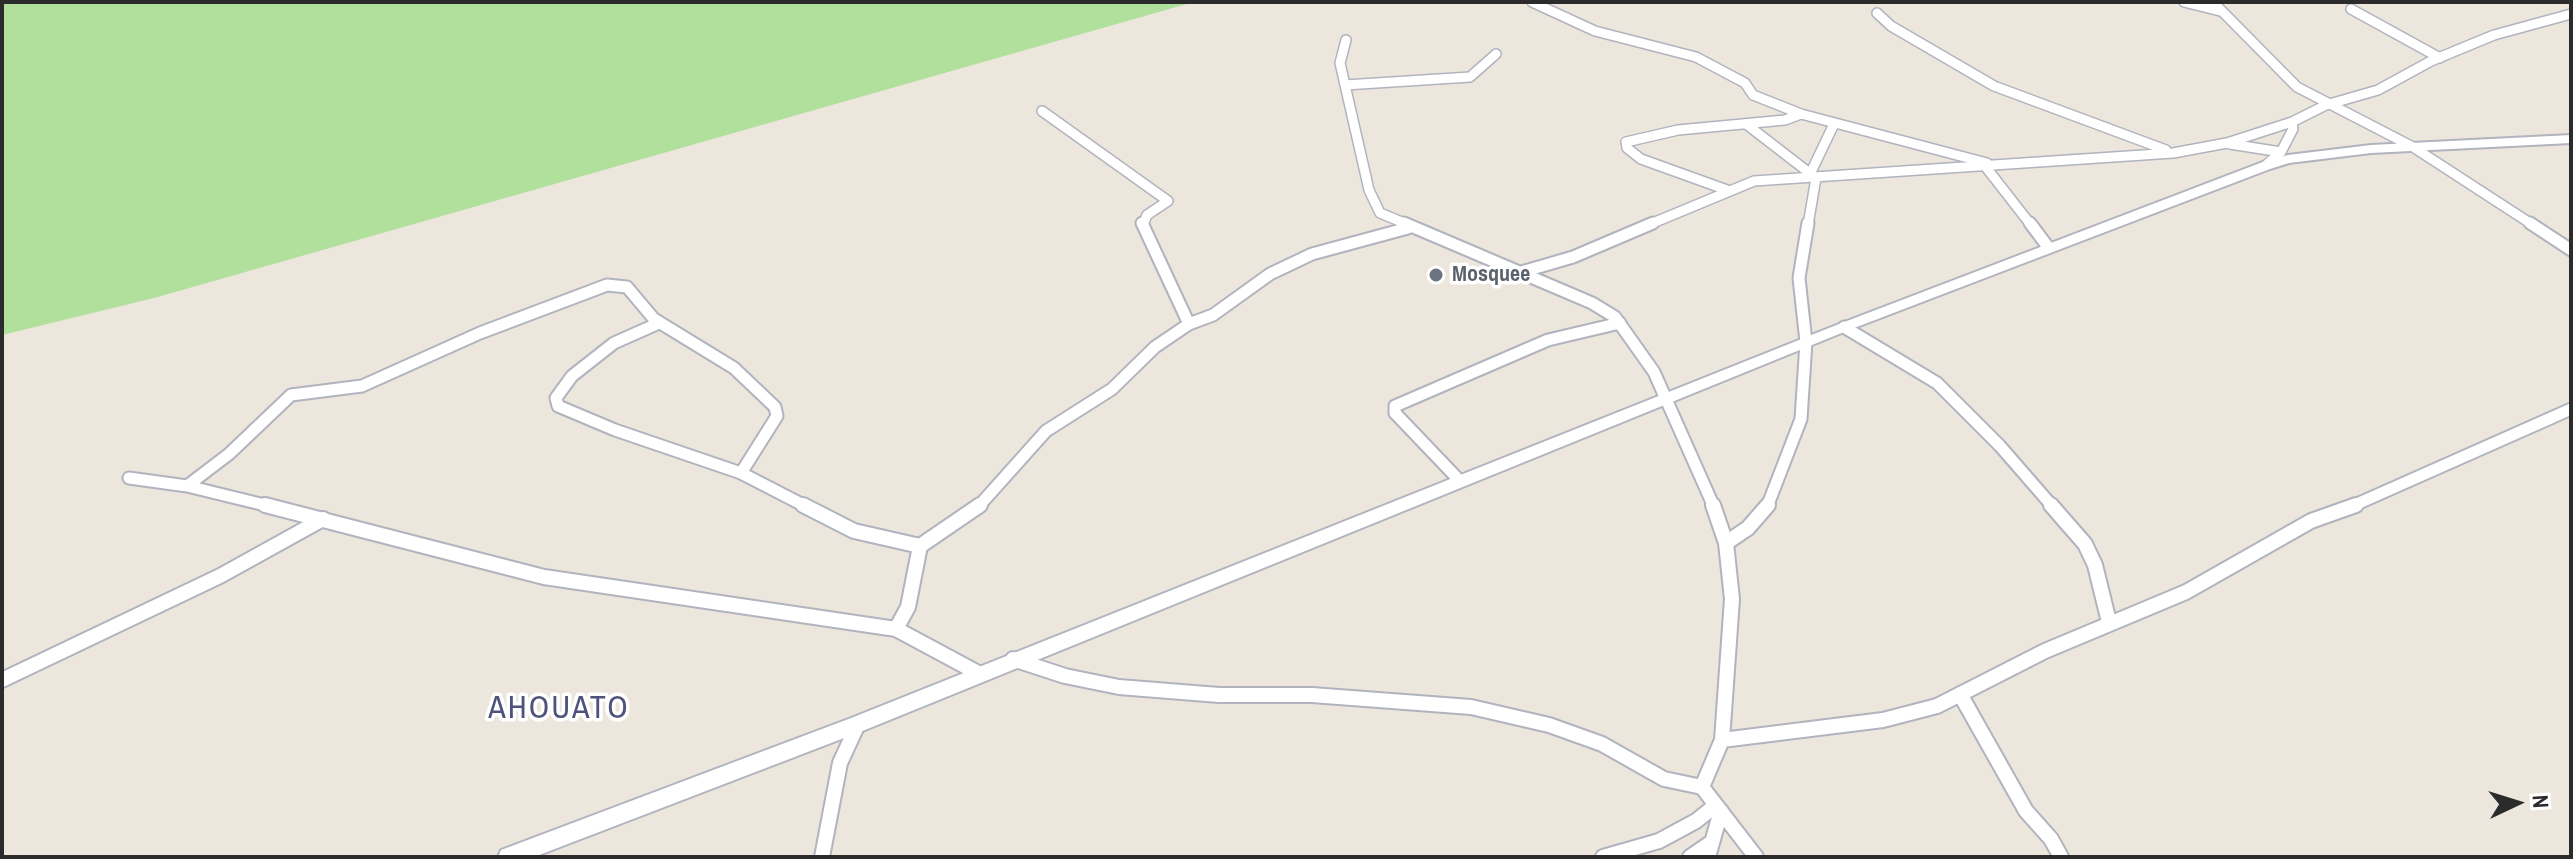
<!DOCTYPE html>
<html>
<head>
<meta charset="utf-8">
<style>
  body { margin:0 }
  #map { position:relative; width:2573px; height:859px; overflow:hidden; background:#ece6dd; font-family:"Archivo Narrow",sans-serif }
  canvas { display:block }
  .frame { position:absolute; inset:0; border:4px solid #2b2b2b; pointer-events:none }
  .north { position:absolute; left:2477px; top:763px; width:80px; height:80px; -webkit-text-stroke:6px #fff; paint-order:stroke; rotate:86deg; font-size:22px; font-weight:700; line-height:32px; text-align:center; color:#2b2b2b }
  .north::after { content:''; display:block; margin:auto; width:28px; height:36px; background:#2b2b2b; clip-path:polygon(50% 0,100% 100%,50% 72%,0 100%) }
</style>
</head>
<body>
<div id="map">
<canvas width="2573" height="859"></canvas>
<div class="frame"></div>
<div class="north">N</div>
</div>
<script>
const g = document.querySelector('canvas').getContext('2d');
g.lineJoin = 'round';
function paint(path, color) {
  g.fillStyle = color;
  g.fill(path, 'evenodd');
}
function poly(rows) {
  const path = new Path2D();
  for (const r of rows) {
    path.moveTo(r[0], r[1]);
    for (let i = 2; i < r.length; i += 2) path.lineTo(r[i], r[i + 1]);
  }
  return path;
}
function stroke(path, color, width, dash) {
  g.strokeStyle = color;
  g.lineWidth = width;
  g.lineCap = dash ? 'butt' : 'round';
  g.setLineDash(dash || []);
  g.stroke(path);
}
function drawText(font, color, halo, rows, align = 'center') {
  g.font = font + ' "Archivo Narrow",sans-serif';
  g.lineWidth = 7;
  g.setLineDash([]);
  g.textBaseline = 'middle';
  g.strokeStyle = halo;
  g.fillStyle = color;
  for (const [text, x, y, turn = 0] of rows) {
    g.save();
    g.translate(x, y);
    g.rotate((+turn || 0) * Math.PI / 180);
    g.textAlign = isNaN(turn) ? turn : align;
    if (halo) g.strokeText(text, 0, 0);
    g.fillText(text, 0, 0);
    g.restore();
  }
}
paint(poly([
  [2,2,1194,2,154,298,2,335]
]), '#b0e09c');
const minorFar2 = poly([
  [1532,2,1595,31,1696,57,1745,83,1753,95,1801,114,1987,163],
  [2184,2,2220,11],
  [2213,2,2297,87,2413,147,2533,225],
  [2351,9,2440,58],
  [1877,13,1891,26,1994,86,2166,150],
  [1346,40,1340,63,1369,190,1380,213,1409,225],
  [1345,85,1470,77,1496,54],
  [1042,111,1168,201,1147,215,1143,225],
  [1746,124,1816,178,1808,225],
  [2230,144,2281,152],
  [1985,166,2031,225],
  [2265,166,2281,152,2293,129,2292,122,2326,105,2378,90,2431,61,2494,35,2571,14],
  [1811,172,1834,124],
  [1727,190,1641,159,1627,148,1626,142,1678,130,1785,120,1801,114],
  [1648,225,1754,181,2173,153,2227,143,2292,122]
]);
const minorFar1 = poly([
  [1142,223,1189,324],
  [1404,223,1592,303,1615,317,1654,372,1714,507],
  [2030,223,2048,247],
  [2530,223,2571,250],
  [1518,273,1573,257,1653,223],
  [659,323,614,343,572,376,556,398,558,406,615,430,741,473,807,507],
  [1844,327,1937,383,2000,446,2053,507],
  [129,478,187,486,273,507],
  [1459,480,1395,413,1395,406,1548,340,1620,323],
  [187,486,229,454,291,395,362,386,480,333,607,285,627,287,654,319,734,368,775,407,777,416,741,473],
  [978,507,1046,431,1112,389,1155,347,1189,324,1213,315,1270,274,1312,254,1408,228],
  [1767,507,1801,419,1806,342,1799,278,1808,223],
  [2350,507,2571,409]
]);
const minor = poly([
  [265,505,544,577,896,629,978,673],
  [803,505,854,531,920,546],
  [2051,505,2085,544,2095,565,2109,622],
  [1726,543,1748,528,1768,505],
  [896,629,908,607,920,546,980,505],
  [1013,659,1065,676,1119,687,1219,695,1312,695,1471,707,1549,725,1602,744,1664,779,1702,787,1722,740,1732,599,1726,543,1713,505],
  [2,680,220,576,323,519],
  [1960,694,2026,811,2051,839,2061,857],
  [1722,740,1883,720,1937,706,2045,651,2186,592,2311,521,2356,505],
  [1702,787,1756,857],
  [822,857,840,763,858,724],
  [1603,857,1659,841,1696,821,1716,805],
  [1690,857,1709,844],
  [1708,857,1721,811]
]);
const tertiary = poly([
  [2571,135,2571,143,2371,153,2289,163,2270,169,1849,330,865,730,534,857,498,857,501,850,851,718,1839,324,2260,163,2288,155,2371,145,2571,135]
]);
stroke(minorFar2, '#b1b3be', 12);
stroke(minorFar1, '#b1b3be', 15);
stroke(minor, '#b1b3be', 18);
stroke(tertiary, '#b1b3be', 4);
stroke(minorFar2, '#fff', 9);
stroke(minorFar1, '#fff', 11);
stroke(minor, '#fff', 14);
paint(tertiary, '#fff');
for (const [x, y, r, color] of [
  [1436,275,8,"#6b7280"]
]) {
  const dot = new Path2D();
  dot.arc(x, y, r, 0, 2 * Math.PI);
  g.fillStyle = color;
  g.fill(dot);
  stroke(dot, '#fff', 3);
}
drawText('bold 22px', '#5b616d', '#fff', [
  ["Mosquee",1452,275]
], 'left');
g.letterSpacing = '2px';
drawText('32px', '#4d537a', '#fff', [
  ["AHOUATO",559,709]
]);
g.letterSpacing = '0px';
</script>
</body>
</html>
